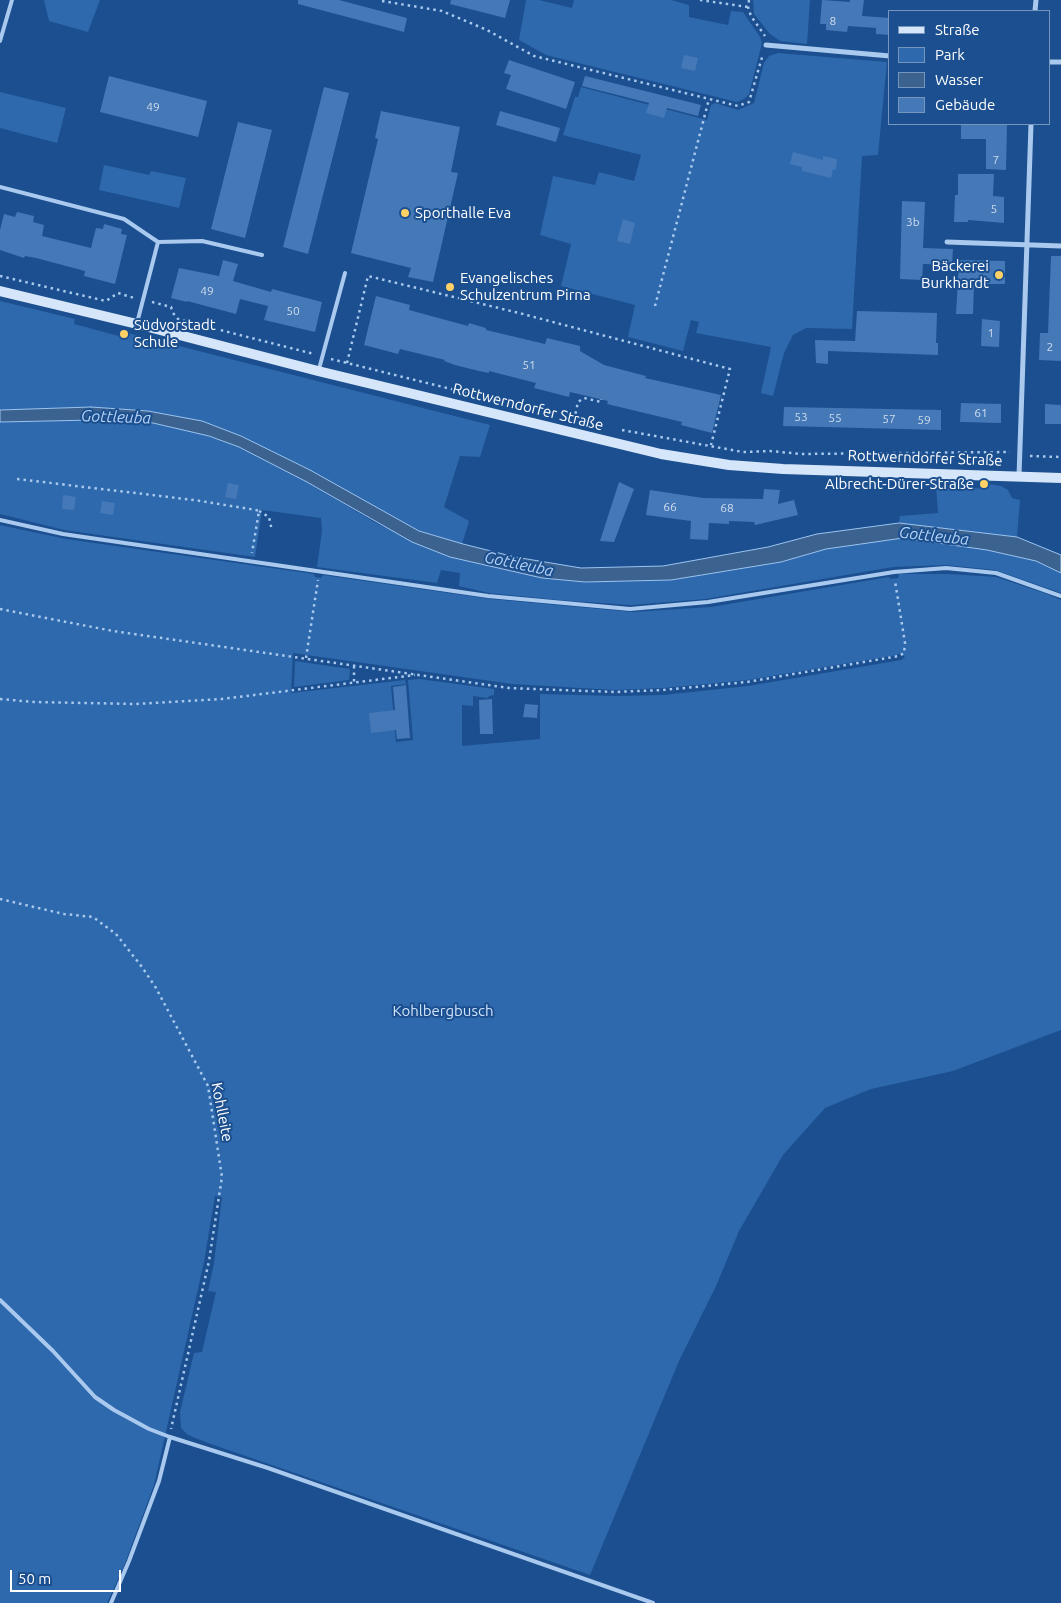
<!DOCTYPE html>
<html>
<head>
<meta charset="utf-8">
<style>
  body { margin:0 }
  #map { position:relative; width:1061px; height:1603px; overflow:hidden; background:#1b4f8f; font-family:Ubuntu,sans-serif }
  canvas { display:block }
  .legend { position:absolute; left:888px; top:10px; width:162px; height:115px; box-sizing:border-box; background:#1b4f8f; border:1px solid #7695bc; margin:0; padding:6px 9px; list-style:none; font-size:15px; color:#fff }
  .legend li { display:flex; align-items:center; gap:10px; height:25px }
  .legend b { width:25px; border:1px solid #7695bc }
  .scale { position:absolute; left:10px; top:1570px; width:111px; height:22px; box-sizing:border-box; border:2px solid #fff; border-top:0; padding-left:6px; font-size:15px; line-height:18px; white-space:nowrap; color:#fff; -webkit-text-stroke:4px #1b4f8f; paint-order:stroke }
</style>
</head>
<body>
<div id="map">
<canvas width="1061" height="1603"></canvas>
<ul class="legend">
<li><b style="height:6px;background:#d6e6fa"></b>Straße</li>
<li><b style="height:14px;background:#2e69ad"></b>Park</li>
<li><b style="height:14px;background:#3c6290"></b>Wasser</li>
<li><b style="height:14px;background:#4478b7"></b>Gebäude</li>
</ul>
<div class="scale">50 m</div>
</div>
<script>
const g = document.querySelector('canvas').getContext('2d');
g.lineJoin = 'round';
function paint(path, color) {
  g.fillStyle = color;
  g.fill(path, 'evenodd');
}
function poly(rows) {
  const path = new Path2D();
  for (const r of rows) {
    path.moveTo(r[0], r[1]);
    for (let i = 2; i < r.length; i += 2) path.lineTo(r[i], r[i + 1]);
  }
  return path;
}
function stroke(path, color, width, dash) {
  g.strokeStyle = color;
  g.lineWidth = width;
  g.lineCap = dash ? 'butt' : 'round';
  g.setLineDash(dash || []);
  g.stroke(path);
}
function drawText(font, color, halo, rows, align = 'center') {
  g.font = font + ' Ubuntu,sans-serif';
  g.lineWidth = 4;
  g.setLineDash([]);
  g.textBaseline = 'middle';
  g.strokeStyle = halo;
  g.fillStyle = color;
  for (const [text, x, y, turn = 0] of rows) {
    g.save();
    g.translate(x, y);
    g.rotate((+turn || 0) * Math.PI / 180);
    g.textAlign = isNaN(turn) ? turn : align;
    if (halo) g.strokeText(text, 0, 0);
    g.fillText(text, 0, 0);
    g.restore();
  }
}
paint(poly([
  [44,0,100,0,88,32,49,21],
  [526,0,539,0,572,8,574,0,671,0,689,5,689,17,728,25,731,11,743,12,760,37,762,43,749,94,744,99,737,102,546,55,519,40],
  [753,0,810,0,807,44,780,41,770,34,754,14],
  [778,53,887,62,878,155,862,156,852,329,806,328,793,335,784,353,773,396,761,393,771,347,696,333,699,322,691,320,683,351,628,337,635,305,561,286,571,244,540,235,553,176,595,185,599,172,634,181,641,155,563,135,575,97,578,97,581,87,707,120,711,105,715,103,738,110,754,103,764,63,769,56],
  [0,92,66,108,57,143,0,128],
  [104,165,149,175,151,171,186,178,179,208,99,190],
  [0,301,75,319,74,324,126,338,128,333,490,425,480,457,460,456,444,507,469,521,462,544,419,531,310,470,241,436,148,411,91,407,0,410],
  [94,420,153,423,209,436,239,447,307,482,376,523,450,557,542,578,585,582,671,580,781,562,826,549,903,538,987,550,1037,561,1061,573,1061,593,995,570,946,565,893,567,705,599,631,605,559,600,489,593,459,586,460,573,441,570,437,583,317,567,322,531,321,518,262,510,255,557,64,530,0,514,0,422],
  [989,484,1001,486,1008,490,1012,498,1020,500,1017,537,899,523,900,516,938,513,936,486,988,489],
  [0,525,66,539,314,574,315,577,321,578,323,575,490,599,633,612,711,607,889,577,891,579,898,578,899,574,949,574,996,577,1047,594,1061,600,1061,1030,953,1071,871,1089,825,1108,783,1155,739,1231,716,1286,679,1361,590,1575,208,1443,188,1435,181,1428,180,1412,194,1353,202,1352,216,1292,208,1291,214,1263,222,1197,215,1196,204,1262,154,1485,124,1566,107,1603,0,1603],
  [293,653,512,684,615,690,664,688,748,680,897,655,900,653,905,657,901,660,748,686,663,695,615,696,540,694,540,739,462,746,462,705,473,706,473,696,488,698,489,696,494,695,494,689,419,679,408,680,413,740,396,742,391,686,406,684,405,680,291,693],
  [295,661,350,669,349,680,294,687]
]), '#2e69ad');
const water = poly([
  [91,407,148,411,202,421,241,436,310,470,419,531,463,544,515,557,581,568,663,566,768,547,817,534,899,523,1017,537,1061,555,1061,573,1036,561,987,550,903,538,826,549,781,562,671,580,585,582,542,578,450,557,412,542,307,482,239,447,209,436,153,423,94,420,0,422,0,410,91,407]
]);
paint(water, '#3c6290');
stroke(water, '#9cc4f0', 1);
paint(poly([
  [298,0,339,0,407,18,404,32,298,4],
  [451,0,510,0,505,18,450,4],
  [822,0,850,2,850,0,864,0,862,16,890,18,890,35,876,34,876,28,848,26,847,32,826,30,826,24,820,24],
  [684,55,698,58,695,71,681,68],
  [509,60,575,82,566,109,506,89,511,75,504,73],
  [109,76,207,101,198,137,100,112],
  [585,76,701,105,698,116,667,108,664,118,646,113,649,103,582,86],
  [324,87,349,93,308,254,283,247],
  [381,111,460,127,451,172,458,173,433,282,408,277,411,268,351,253,378,139,375,138],
  [500,111,560,128,556,142,496,125],
  [238,122,272,130,245,238,211,229],
  [961,124,1007,124,1006,170,986,169,986,139,961,139],
  [793,152,823,160,823,156,837,159,836,170,833,169,831,178,802,171,802,167,790,164],
  [958,174,994,174,993,196,1004,197,1004,223,968,220,968,222,954,222,955,195,958,195],
  [902,201,925,202,923,248,953,249,952,265,923,264,922,280,900,279],
  [17,212,34,216,33,222,44,225,42,236,91,248,96,228,103,229,104,224,122,229,121,234,127,235,115,284,84,276,85,271,36,258,25,256,24,258,0,250,0,230,4,214,15,217],
  [623,219,635,223,630,244,617,241],
  [1051,256,1061,256,1061,361,1039,360,1040,333,1048,333],
  [223,260,238,264,233,281,271,292,272,289,322,302,315,332,264,320,268,306,240,299,236,314,187,301,187,302,171,298,179,268,219,276],
  [959,260,1005,261,1005,284,974,284,973,314,956,314],
  [376,296,410,305,409,310,468,326,469,323,486,328,486,330,545,344,547,338,580,346,580,351,604,365,646,376,645,378,721,395,712,433,681,425,682,422,607,404,608,401,570,392,569,397,534,388,536,383,489,371,489,373,479,371,455,365,444,361,445,360,400,349,398,354,364,345],
  [857,311,937,313,936,343,938,343,938,355,828,351,828,364,816,363,815,340,855,341],
  [982,319,1000,321,999,347,981,346],
  [961,403,1001,404,1001,423,960,422],
  [1045,404,1061,405,1061,424,1045,424],
  [784,407,941,410,941,430,783,426],
  [619,482,634,489,614,542,600,541],
  [228,483,239,485,236,499,225,497],
  [764,489,780,490,778,504,794,500,798,515,755,525,754,522,729,521,729,524,709,523,708,540,690,539,691,521,646,515,650,490,703,498,763,499],
  [63,495,76,497,74,510,62,509],
  [102,501,115,503,113,515,100,513],
  [406,685,410,738,397,739,396,730,371,733,369,713,395,710,393,687],
  [492,699,493,734,480,734,479,700],
  [525,704,538,705,537,718,523,717]
]), '#4478b7');
stroke(poly([
  [700,0,748,7],
  [749,0,748,7,751,16,765,36],
  [382,1,442,11,487,30,534,56,738,106,749,102,763,54],
  [0,276,106,301,118,293,134,298],
  [152,302,171,307,173,313,178,319,185,321,314,354],
  [655,306,709,99],
  [331,359,479,396],
  [347,363,368,276,519,313,730,369,711,445],
  [574,420,578,402,584,398,601,402,601,399],
  [622,430,743,452,770,451,801,454,1010,452],
  [1030,456,1061,457],
  [17,479,194,500,256,510,259,511,252,553],
  [259,511,269,517,272,531],
  [0,609,113,631,509,688,615,692,663,690,747,682,899,656,904,653,905,643,895,581],
  [306,658,318,580],
  [354,666,354,683],
  [0,699,34,702,136,704,222,699,415,675],
  [0,899,64,914,93,917,116,934,142,967,156,988,208,1086,222,1177,209,1261,171,1429]
]), '#a9c9ee', 2.5, [2.5, 4]);
stroke(poly([
  [0,41,12,0],
  [0,187,124,219,158,242,137,323],
  [158,242,202,241,262,255],
  [319,369,345,273],
  [0,520,63,534,488,596,630,609,708,602,894,572,946,568,996,573,1061,596],
  [0,1300,53,1351,95,1397,114,1410,149,1429,170,1437],
  [111,1603,129,1561,159,1481,170,1437,268,1468,653,1603]
]), '#a9c9ee', 4);
stroke(poly([
  [1035,11,1036,0],
  [766,45,890,56],
  [1050,62,1061,62],
  [947,242,1061,246],
  [1019,476,1031,124]
]), '#a9c9ee', 5);
stroke(poly([
  [0,291,137,324,318,371,661,454,729,465,783,469,1061,478]
]), '#d6e6fa', 10);
for (const [x, y, r, color] of [
  [405,213,5,"#ffd166"],
  [999,275,5,"#ffd166"],
  [450,287,5,"#ffd166"],
  [124,334,5,"#ffd166"],
  [984,484,5,"#ffd166"]
]) {
  const dot = new Path2D();
  dot.arc(x, y, r, 0, 2 * Math.PI);
  g.fillStyle = color;
  g.fill(dot);
  stroke(dot, '#1b4f8f', 2);
}
drawText('12px', '#d0dded', null, [
  ["8",833,21],
  ["49",153,107],
  ["7",996,160],
  ["5",994,209],
  ["3b",913,222],
  ["49",207,291],
  ["50",293,311],
  ["1",991,333],
  ["2",1050,347],
  ["51",529,365],
  ["61",981,413],
  ["53",801,417],
  ["55",835,418],
  ["57",889,419],
  ["59",924,420],
  ["66",670,507],
  ["68",727,508]
]);
drawText('15px', '#fff', '#1b4f8f', [
  ["Sporthalle Eva",415,213],
  ["Bäckerei",989,266,"right"],
  ["Burkhardt",989,283,"right"],
  ["Evangelisches",460,278],
  ["Schulzentrum Pirna",460,295],
  ["Südvorstadt",134,325],
  ["Schule",134,342],
  ["Albrecht-Dürer-Straße",974,484,"right"]
], 'left');
drawText('15px', '#fff', '#1b4f8f', [
  ["Rottwerndorfer Straße",528,407,14],
  ["Rottwerndorfer Straße",925,458,2],
  ["Kohlleite",222,1112,79]
]);
drawText('15px', '#cfe3fa', '#1b4f8f', [
  ["Kohlbergbusch",443,1011]
]);
drawText('italic 16px', '#b5d3f5', '#1b4f8f', [
  ["Gottleuba",116,417,2],
  ["Gottleuba",934,536,6],
  ["Gottleuba",519,564,12]
]);
</script>
</body>
</html>
